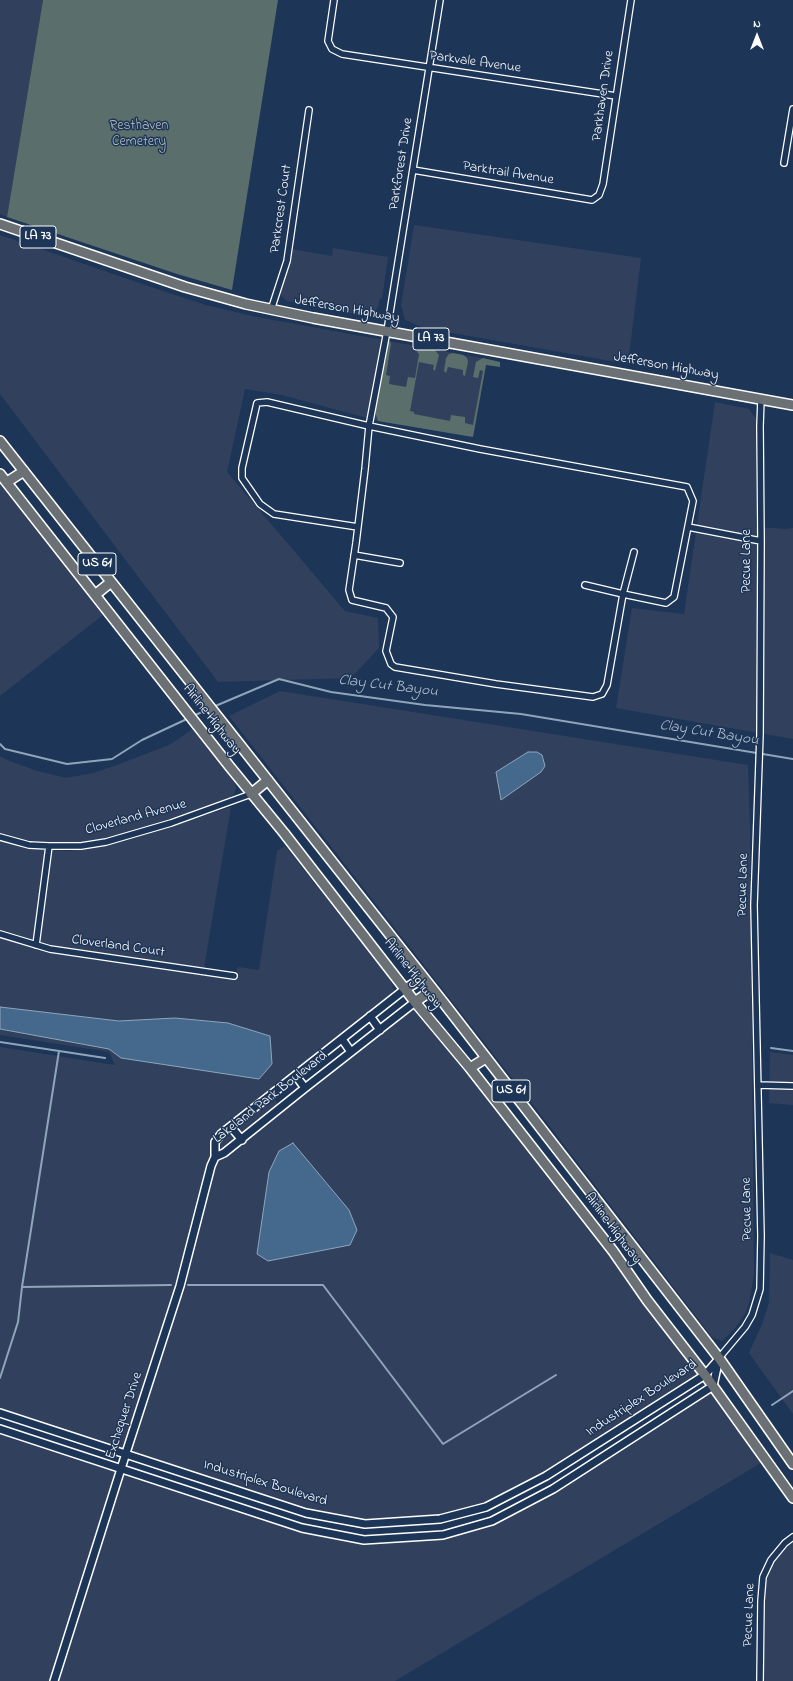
<!DOCTYPE html>
<html>
<head>
<meta charset="utf-8">
<style>
  body { margin:0 }
  #map { position:relative; width:793px; height:1681px; overflow:hidden; background:#1d3557; font-family:"Indie Flower",sans-serif }
  canvas { display:block }
  .north { position:absolute; left:737px; top:16px; width:40px; height:40px; -webkit-text-stroke:3px #1d3557; paint-order:stroke; rotate:0deg; font-size:11px; font-weight:700; line-height:16px; text-align:center; color:#fff }
  .north::after { content:''; display:block; margin:auto; width:14px; height:18px; background:#fff; clip-path:polygon(50% 0,100% 100%,50% 72%,0 100%) }
</style>
</head>
<body>
<div id="map">
<canvas width="793" height="1681"></canvas>
<div class="north">N</div>
</div>
<script>
const g = document.querySelector('canvas').getContext('2d');
g.lineJoin = 'round';
function paint(path, color) {
  g.fillStyle = color;
  g.fill(path, 'evenodd');
}
function poly(rows) {
  const path = new Path2D();
  for (const r of rows) {
    path.moveTo(r[0], r[1]);
    for (let i = 2; i < r.length; i += 2) path.lineTo(r[i], r[i + 1]);
  }
  return path;
}
function stroke(path, color, width, dash) {
  g.strokeStyle = color;
  g.lineWidth = width;
  g.lineCap = dash ? 'butt' : 'round';
  g.setLineDash(dash || []);
  g.stroke(path);
}
function drawText(font, color, halo, rows, align = 'center') {
  g.font = font + ' "Indie Flower",sans-serif';
  g.lineWidth = 3;
  g.setLineDash([]);
  g.textBaseline = 'middle';
  g.strokeStyle = halo;
  g.fillStyle = color;
  for (const [text, x, y, turn = 0] of rows) {
    g.save();
    g.translate(x, y);
    g.rotate((+turn || 0) * Math.PI / 180);
    g.textAlign = isNaN(turn) ? turn : align;
    if (halo) g.strokeText(text, 0, 0);
    g.fillText(text, 0, 0);
    g.restore();
  }
}
paint(poly([
  [0,0,43,0,7,217,0,214],
  [414,225,641,258,628,364,424,328,405,320,401,305],
  [0,235,157,289,206,305,252,316,487,359,473,437,378,421,282,395,245,389,227,472,345,611,378,618,379,648,351,678,218,682,0,394],
  [333,248,388,257,382,299,380,298,378,307,374,313,367,315,360,315,287,301,281,296,281,290,279,289,291,249,332,256],
  [715,402,749,409,756,419,756,527,786,529,793,528,793,739,616,708,632,608,684,614],
  [0,484,103,615,0,696],
  [280,691,748,765,750,828,754,1275,749,1303,745,1314,735,1328,722,1341,712,1337,537,1110,229,716],
  [193,729,235,783,236,788,234,794,226,801,116,836,94,841,68,843,21,840,19,846,44,850,69,851,89,849,128,840,231,807,204,968,236,973,238,967,259,970,277,851,285,846,390,979,394,990,389,997,269,1091,281,1108,415,1002,705,1375,546,1476,486,1507,440,1519,376,1523,306,1513,0,1413,0,1047,115,1065,109,1052,0,1035,0,756,7,760,37,771,66,778,93,773,117,765,169,745],
  [770,1052,793,1055,793,1105,769,1103],
  [770,1253,793,1260,793,1414,749,1353,762,1324,769,1303],
  [713,1386,766,1460,395,1681,0,1681,0,1429,302,1528,364,1540,443,1535,492,1521,553,1489],
  [793,1542,793,1681,764,1681,764,1599,766,1581,771,1566,775,1559]
]), '#31415d');
paint(poly([
  [43,0,278,0,232,290,177,274,7,217],
  [390,341,391,344,386,375,390,376,389,384,406,387,408,377,415,378,419,354,417,352,419,347,434,349,439,355,435,371,433,369,434,365,419,362,410,411,414,412,414,414,450,421,451,415,465,417,465,423,473,425,483,371,480,370,478,378,473,377,476,362,483,358,500,362,500,367,486,365,473,437,378,421,375,412,381,374,385,363,388,343],
  [453,353,463,355,467,358,468,362,465,376,463,375,463,370,448,367,446,373,444,371,446,358,449,354]
]), '#5a6f6b');
const water = poly([
  [528,752,537,752,542,755,545,766,541,772,501,800,496,772,528,752],
  [0,1007,119,1021,175,1018,228,1023,270,1036,272,1064,259,1079,121,1058,109,1049,0,1029,0,1007],
  [293,1143,349,1210,357,1230,350,1245,268,1261,257,1254,269,1172,279,1151,293,1143]
]);
paint(water, '#45698c');
stroke(water, '#8fa5ba', 1);
stroke(poly([
  [213,707,279,679,331,692,425,705,521,714,793,759],
  [193,716,209,709],
  [0,744,5,749,67,764,112,759,142,740,189,718],
  [0,1042,105,1058],
  [771,1048,793,1051],
  [59,1051,22,1287,171,1285],
  [188,1285,323,1285,443,1444,556,1375],
  [0,1378,18,1322,22,1287],
  [772,1405,793,1391]
]), '#8fa5ba', 2);
const minor = poly([
  [334,0,328,41,332,49,342,54,616,96],
  [784,163,793,109],
  [413,170,592,200,599,195,603,184,631,0],
  [271,310,287,261,309,110],
  [358,527,274,514,260,504,242,478,242,468,257,403,267,402,369,426,480,449,687,487,693,501,674,597,666,603,623,594,607,685,602,694,593,697,496,684,395,667,391,664,386,651,393,617,386,608,352,600,349,590,356,543,365,469,369,426,387,331,440,0],
  [688,527,761,541],
  [354,555,400,563],
  [585,585,623,594,634,552],
  [0,837,29,845,49,846,81,846,106,842,171,823,251,794],
  [0,934,50,949,234,976],
  [36,945,49,846],
  [758,1085,793,1086],
  [719,1358,745,1327,752,1315,760,1289,761,1236,754,905,760,734,761,541,760,426,761,399],
  [760,1681,761,1601,763,1577,771,1560,785,1543,793,1537]
]);
const tertiary = poly([
  [370,1016,380,1030],
  [342,1039,351,1052],
  [296,1076,305,1088],
  [231,1127,242,1140],
  [215,1157,215,1142,221,1134,405,989],
  [215,1157,224,1153,305,1088,415,1002],
  [0,1413,306,1513,365,1524,440,1519,486,1507,546,1476,705,1375,718,1360],
  [0,1429,302,1528,364,1540,443,1535,492,1521,553,1489,713,1386,719,1358],
  [54,1681,126,1453,180,1286,211,1166,215,1157]
]);
const primary = poly([
  [0,224,185,287,246,304,313,318,793,405]
]);
const trunk = poly([
  [0,441,443,1002,719,1358,793,1464],
  [0,474,230,767,284,833,415,1002,470,1068,613,1251,647,1300,705,1375,793,1498],
  [7,482,24,471],
  [95,595,111,582],
  [251,794,268,780],
  [405,989,423,978],
  [415,1002,432,990],
  [470,1068,486,1058]
]);
stroke(minor, '#fff', 8);
stroke(tertiary, '#fff', 10);
stroke(primary, '#fff', 12);
stroke(trunk, '#fff', 12);
stroke(minor, '#1d3557', 5.5);
stroke(tertiary, '#1d3557', 7);
stroke(primary, '#6a7074', 9);
stroke(trunk, '#6a7074', 9);
for (const [x, y, w] of [
  [38,237,36],
  [431,339,36],
  [97,564,38],
  [511,1091,38]
]) {
  const box = new Path2D();
  box.roundRect(x - w / 2, y - 11, w, 22, 3);
  g.fillStyle = '#1d3557';
  g.fill(box);
  stroke(box, '#fff', 1);
}
drawText('bold 13px', '#fff', null, [
  ["LA 73",38,237],
  ["LA 73",431,339],
  ["US 61",97,564],
  ["US 61",511,1091]
]);
drawText('14px', '#fff', '#1d3557', [
  ["Parkvale Avenue",475,63,8],
  ["Parkhaven Drive",604,96,-82],
  ["Parkforest Drive",402,164,-81],
  ["Parktrail Avenue",508,174,9],
  ["Parkcrest Court",282,209,-82],
  ["Jefferson Highway",347,310,10],
  ["Jefferson Highway",666,367,10],
  ["Pecue Lane",748,561,-90],
  ["Airline Highway",211,720,52],
  ["Cloverland Avenue",136,818,-15],
  ["Pecue Lane",744,885,-89],
  ["Cloverland Court",118,947,8],
  ["Airline Highway",412,974,52],
  ["Lakeland Park Boulevard",271,1098,-38],
  ["Pecue Lane",748,1209,-91],
  ["Airline Highway",612,1229,53],
  ["Industriplex Boulevard",642,1399,-33],
  ["Exchequer Drive",125,1416,-72],
  ["Industriplex Boulevard",265,1484,17],
  ["Pecue Lane",750,1615,-88]
]);
drawText('14px', '#b5bebc', '#1d3557', [
  ["Resthaven",139,127],
  ["Cemetery",139,143]
]);
drawText('italic 15px', '#b5c3d1', '#1d3557', [
  ["Clay Cut Bayou",388,687,7],
  ["Clay Cut Bayou",709,734,9]
]);
</script>
</body>
</html>
